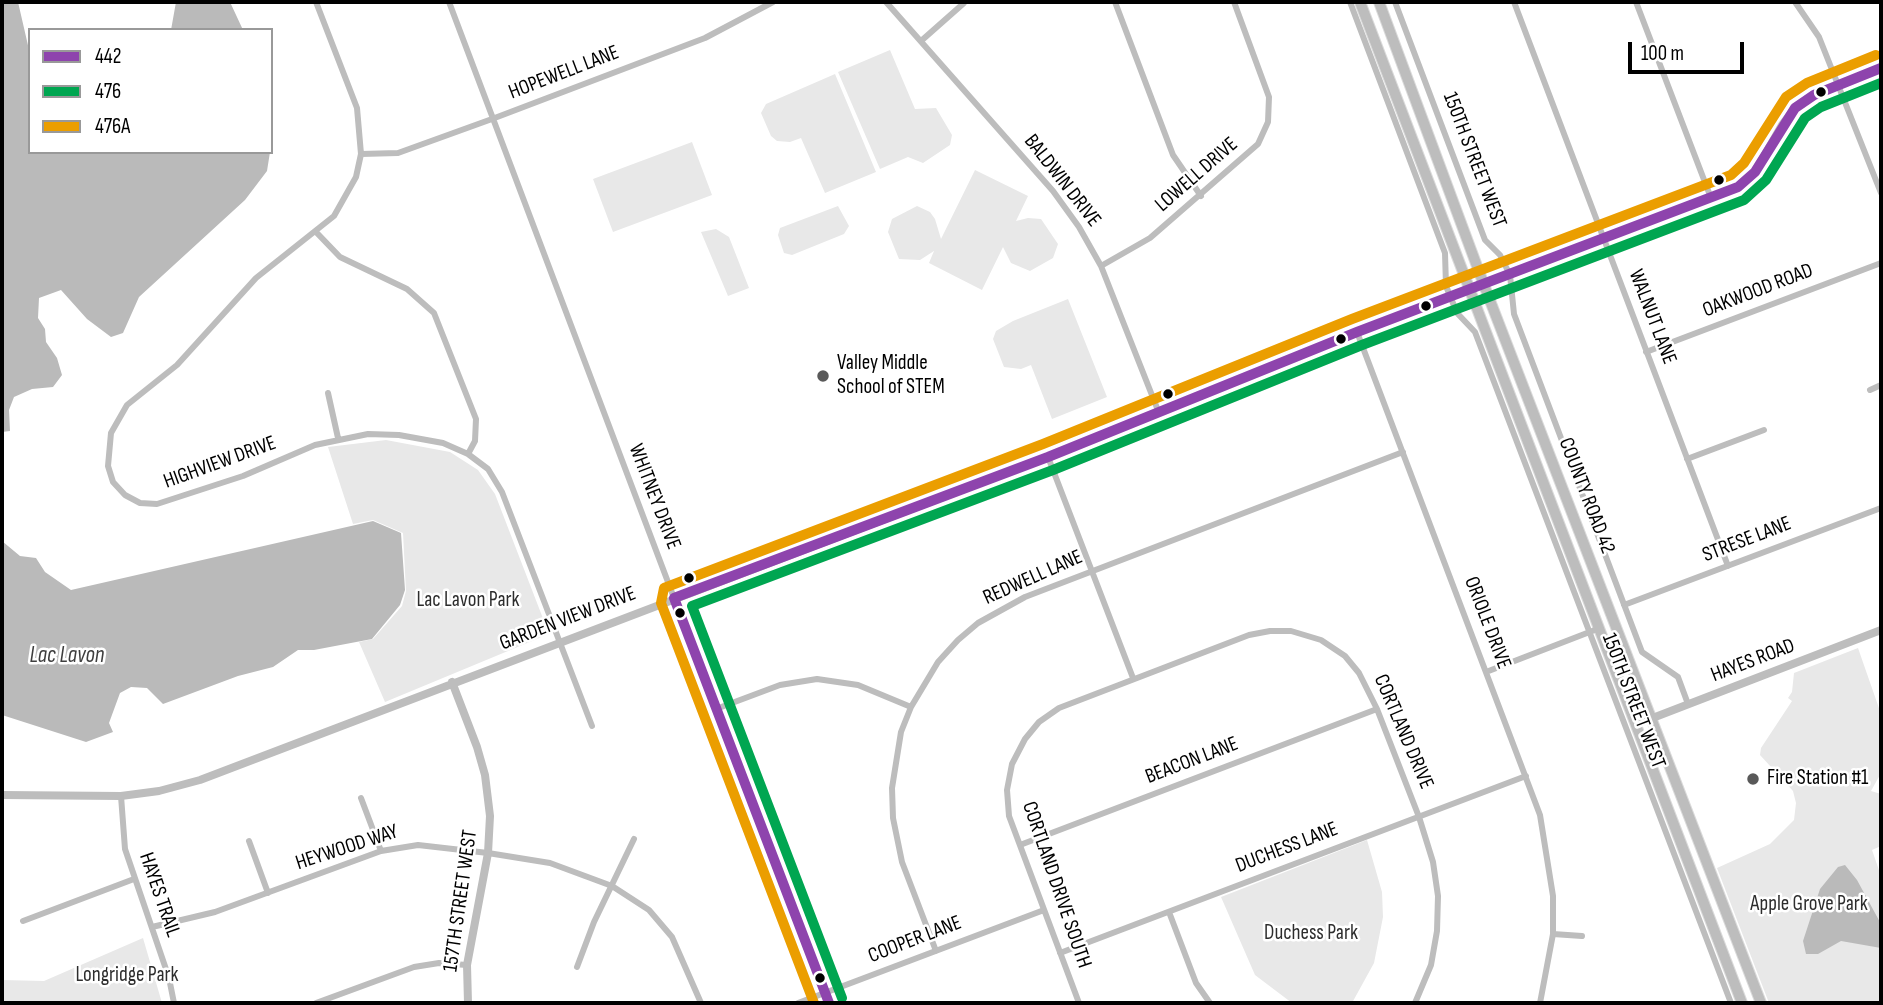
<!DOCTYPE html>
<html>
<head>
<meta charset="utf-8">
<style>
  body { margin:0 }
  #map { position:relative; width:1883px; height:1005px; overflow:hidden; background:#fff; font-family:"Sofia Sans Condensed",sans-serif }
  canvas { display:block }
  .frame { position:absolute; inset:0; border:4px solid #000; pointer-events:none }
  .legend { position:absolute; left:28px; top:28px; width:245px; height:126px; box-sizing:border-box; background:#fff; border:2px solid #999; margin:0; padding:9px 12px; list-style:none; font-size:21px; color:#000 }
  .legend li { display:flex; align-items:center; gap:14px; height:35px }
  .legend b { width:35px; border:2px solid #999 }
  .scale { position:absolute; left:1628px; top:42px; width:116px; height:32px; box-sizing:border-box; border:4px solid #000; border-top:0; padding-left:9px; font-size:21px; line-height:24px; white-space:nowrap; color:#000; -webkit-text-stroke:5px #fff; paint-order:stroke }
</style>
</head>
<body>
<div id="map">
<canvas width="1883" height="1005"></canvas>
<div class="frame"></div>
<ul class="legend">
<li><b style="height:9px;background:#8e44ad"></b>442</li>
<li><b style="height:9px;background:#00a651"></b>476</li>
<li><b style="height:9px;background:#eb9e00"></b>476A</li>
</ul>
<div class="scale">100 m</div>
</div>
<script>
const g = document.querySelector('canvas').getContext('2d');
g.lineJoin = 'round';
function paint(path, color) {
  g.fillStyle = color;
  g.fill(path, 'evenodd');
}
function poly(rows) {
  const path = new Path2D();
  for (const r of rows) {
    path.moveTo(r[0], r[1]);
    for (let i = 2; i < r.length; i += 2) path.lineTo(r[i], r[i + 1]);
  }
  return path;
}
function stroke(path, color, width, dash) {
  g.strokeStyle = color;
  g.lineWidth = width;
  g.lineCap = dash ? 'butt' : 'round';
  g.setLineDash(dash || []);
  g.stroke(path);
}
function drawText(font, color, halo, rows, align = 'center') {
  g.font = font + ' "Sofia Sans Condensed",sans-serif';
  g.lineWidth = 5;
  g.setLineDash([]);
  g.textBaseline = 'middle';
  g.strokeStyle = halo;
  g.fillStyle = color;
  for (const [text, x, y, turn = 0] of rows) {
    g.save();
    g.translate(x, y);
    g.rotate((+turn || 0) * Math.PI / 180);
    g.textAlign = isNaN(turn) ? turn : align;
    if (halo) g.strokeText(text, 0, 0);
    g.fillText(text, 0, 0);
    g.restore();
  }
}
paint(poly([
  [890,50,915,109,936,108,952,135,950,145,923,163,908,157,880,169,838,72],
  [835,74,876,172,825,193,801,138,790,142,777,141,771,136,761,113,766,104],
  [692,142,712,195,613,232,593,179],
  [975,170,1028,196,1016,221,1028,218,1041,219,1058,244,1053,258,1030,271,1011,263,1003,247,982,290,929,263,934,251,920,260,899,259,888,232,892,219,917,206,930,212,935,219,941,239],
  [838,206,849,226,844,234,792,255,784,253,778,235,780,228],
  [716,229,729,237,749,288,728,296,701,232],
  [1068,299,1107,397,1052,419,1031,365,1021,369,1004,367,993,339,996,331,1013,321],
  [386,440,450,452,478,470,495,494,549,634,385,702,359,642,373,639,402,606,406,591,403,533,373,520,353,524,328,447],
  [1858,648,1881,714,1881,773,1871,791,1881,794,1881,846,1872,850,1881,876,1881,1003,1769,1003,1717,868,1770,844,1794,820,1796,803,1793,791,1760,755,1761,748,1792,701,1788,698,1792,692,1794,673],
  [1367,840,1382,892,1383,917,1374,963,1352,1003,1292,1003,1255,975,1221,897],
  [143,938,162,1003,2,1003,2,980,44,981]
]), '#e8e8e8');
paint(poly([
  [2,2,18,2,30,54,30,152,270,152,267,171,245,200,139,297,123,333,111,337,87,319,61,290,39,298,38,318,45,329,46,342,57,358,62,375,53,387,32,389,14,397,9,410,10,431,2,432],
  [176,2,230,2,243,30,171,30],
  [373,521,401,533,405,590,400,605,372,639,314,650,298,650,273,667,238,676,163,704,147,688,131,687,120,693,109,723,113,732,86,742,2,715,2,541,20,556,36,558,45,572,71,590],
  [1845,865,1857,880,1881,924,1881,948,1841,941,1818,954,1806,954,1803,941,1820,889,1838,867]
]), '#bababa');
const trunk = poly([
  [1360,2,1742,1003],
  [1379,2,1484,285,1761,1003]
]);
stroke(trunk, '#dbdbdb', 12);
stroke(poly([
  [316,2,357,108,361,154,356,177,334,216,256,278,177,365,127,405,111,433,108,466,113,482,125,495,140,503,157,504,243,476,315,445,368,434,399,435,443,443,468,454,488,469,502,492,592,726],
  [449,2,674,598],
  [886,2,1053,191,1079,227,1101,266,1159,413],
  [1115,2,1173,155,1201,196],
  [1350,2,1445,253,1446,286,1457,313,1475,332,1731,1003],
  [1395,2,1485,240,1500,255,1510,275,1514,314,1642,652,1678,677,1688,704],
  [1514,2,1728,566],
  [1636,2,1711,198],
  [1795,2,1819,37,1881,193],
  [921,41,964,3],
  [361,154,398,153,492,119,705,38,773,2],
  [316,232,340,257,407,289,434,313,476,419,475,441,468,454],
  [1101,266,1150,238,1258,144,1268,122,1269,97,1234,2],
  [1357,332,1540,815,1553,896,1553,934,1540,1003],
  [1646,352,1881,263],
  [1870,390,1881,385],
  [328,393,338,438],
  [1048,457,1133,678],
  [1687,459,1764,430],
  [1624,605,1881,508],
  [1486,672,1600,628],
  [716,709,780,685,817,679,858,685,911,707],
  [121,796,125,849,169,978,174,1003],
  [361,798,381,851],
  [249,841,268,893],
  [1020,845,1377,709],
  [1169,912,1196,983,1210,1003],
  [23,921,134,879],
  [152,927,215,912,381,851,418,845,488,853,550,863,612,886,649,910,672,937,701,1003],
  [1553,934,1582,936],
  [936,951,902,862,893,818,892,788,901,732,911,707,938,662,958,640,978,623,1025,597,1403,452],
  [1060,953,1526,776],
  [577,967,594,922,634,839],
  [316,1003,414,967,439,963,467,965],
  [798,1003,1044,910],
  [1079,1003,1009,816,1007,790,1012,764,1025,739,1039,722,1059,708,1249,635,1270,631,1291,631,1321,640,1345,656,1359,673,1377,709,1419,817,1433,862,1438,896,1437,931,1431,965,1415,1003]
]), '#bdbdbd', 6);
stroke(poly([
  [674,598,829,1003],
  [452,682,477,747,485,775,490,816,488,853,467,965,468,1003],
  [1637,724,1881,630],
  [2,795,121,796,159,791,200,780,1048,457,1357,332,1738,187,1755,172,1782,125,1795,108,1814,95,1881,68]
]), '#bdbdbd', 8);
stroke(trunk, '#bdbdbd', 10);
stroke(poly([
  [674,598,1048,457,1357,332,1738,187,1755,172,1795,108,1814,95,1881,68],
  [674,598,829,1003]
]), '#8e44ad', 10);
stroke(poly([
  [842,998,692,606,1053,470,1362,345,1744,200,1766,180,1805,118,1821,107,1881,83]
]), '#00a651', 10);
stroke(poly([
  [814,1003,661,603,664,588,1043,444,1352,319,1731,175,1744,163,1786,97,1807,83,1876,55]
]), '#eb9e00', 10);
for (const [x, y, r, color] of [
  [1821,92,6,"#000"],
  [1719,180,6,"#000"],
  [1426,306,6,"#000"],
  [1341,339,6,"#000"],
  [823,376,7,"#595959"],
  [1168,394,6,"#000"],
  [689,578,6,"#000"],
  [680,613,6,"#000"],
  [1753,779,7,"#595959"],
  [820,978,6,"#000"]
]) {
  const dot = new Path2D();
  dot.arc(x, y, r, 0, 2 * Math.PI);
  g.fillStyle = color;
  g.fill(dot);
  stroke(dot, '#fff', 2.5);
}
drawText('21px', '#000', '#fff', [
  ["HOPEWELL LANE",564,73,-21],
  ["150TH STREET WEST",1474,160,69],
  ["LOWELL DRIVE",1197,175,-41],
  ["BALDWIN DRIVE",1062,181,52],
  ["OAKWOOD ROAD",1758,291,-21],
  ["WALNUT LANE",1652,317,69],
  ["HIGHVIEW DRIVE",220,463,-20],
  ["COUNTY ROAD 42",1586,496,69],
  ["WHITNEY DRIVE",654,497,69],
  ["STRESE LANE",1747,540,-21],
  ["REDWELL LANE",1033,578,-24],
  ["GARDEN VIEW DRIVE",568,619,-21],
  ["ORIOLE DRIVE",1487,623,69],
  ["HAYES ROAD",1753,661,-21],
  ["150TH STREET WEST",1633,701,69],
  ["CORTLAND DRIVE",1403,732,67],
  ["BEACON LANE",1192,761,-21],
  ["HEYWOOD WAY",347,848,-18],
  ["DUCHESS LANE",1287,848,-21],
  ["CORTLAND DRIVE SOUTH",1056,885,71],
  ["HAYES TRAIL",159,895,71],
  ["157TH STREET WEST",461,901,-82],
  ["COOPER LANE",915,940,-21]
]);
drawText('21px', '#000', '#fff', [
  ["Valley Middle",837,364],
  ["School of STEM",837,388],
  ["Fire Station #1",1767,779]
], 'left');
drawText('21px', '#2d2d2d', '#fff', [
  ["Lac Lavon Park",468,601],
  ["Apple Grove Park",1809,905],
  ["Duchess Park",1311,934],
  ["Longridge Park",127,976]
]);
drawText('italic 23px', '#3e3e3e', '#fff', [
  ["Lac Lavon",67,656]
]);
</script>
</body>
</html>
